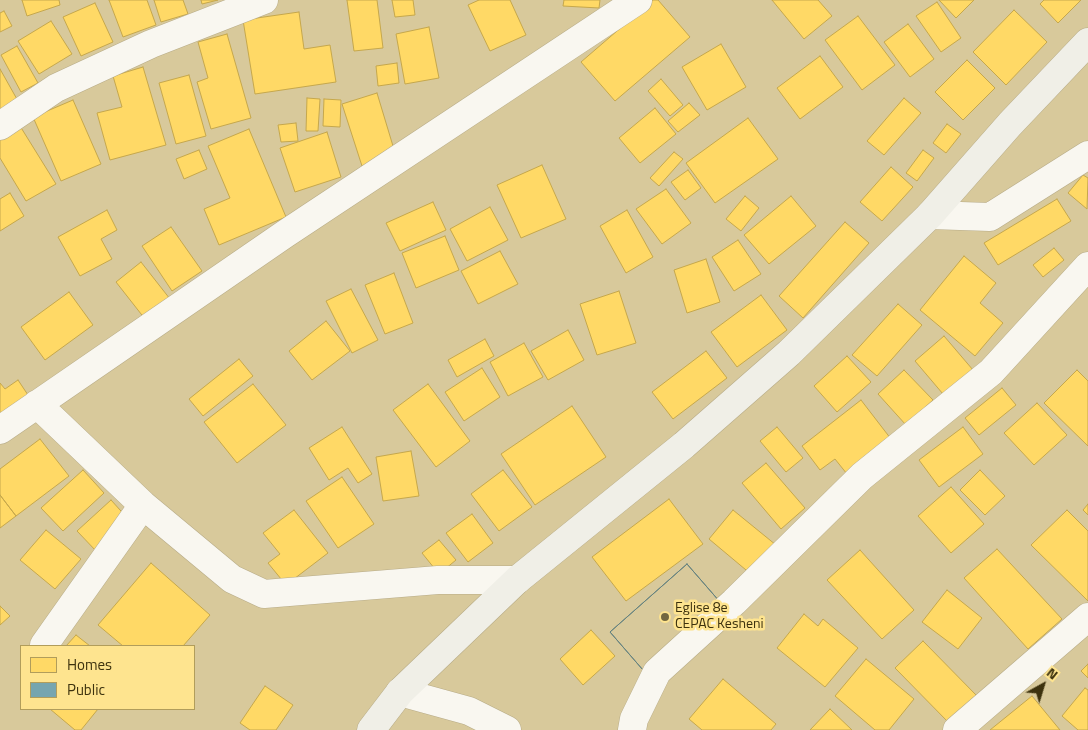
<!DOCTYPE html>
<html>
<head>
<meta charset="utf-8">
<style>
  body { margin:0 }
  #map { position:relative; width:1088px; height:730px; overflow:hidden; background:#d8c99b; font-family:"Titillium Web",sans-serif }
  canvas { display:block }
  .legend { position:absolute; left:20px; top:645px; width:175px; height:65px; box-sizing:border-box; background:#fee48f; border:1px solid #b19d5b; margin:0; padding:6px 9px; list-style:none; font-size:15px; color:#3d320e }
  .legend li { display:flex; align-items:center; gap:10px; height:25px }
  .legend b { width:25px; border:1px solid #b19d5b }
  .north { position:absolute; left:1018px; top:660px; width:50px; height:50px; -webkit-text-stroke:4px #fee48f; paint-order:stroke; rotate:39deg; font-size:14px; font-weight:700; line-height:20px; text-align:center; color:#3d320e }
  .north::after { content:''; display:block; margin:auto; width:18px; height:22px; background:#3d320e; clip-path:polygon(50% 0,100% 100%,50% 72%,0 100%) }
</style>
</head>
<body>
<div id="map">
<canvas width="1088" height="730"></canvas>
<ul class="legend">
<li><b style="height:14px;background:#ffd966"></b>Homes</li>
<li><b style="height:14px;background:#76a5af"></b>Public</li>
</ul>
<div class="north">N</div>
</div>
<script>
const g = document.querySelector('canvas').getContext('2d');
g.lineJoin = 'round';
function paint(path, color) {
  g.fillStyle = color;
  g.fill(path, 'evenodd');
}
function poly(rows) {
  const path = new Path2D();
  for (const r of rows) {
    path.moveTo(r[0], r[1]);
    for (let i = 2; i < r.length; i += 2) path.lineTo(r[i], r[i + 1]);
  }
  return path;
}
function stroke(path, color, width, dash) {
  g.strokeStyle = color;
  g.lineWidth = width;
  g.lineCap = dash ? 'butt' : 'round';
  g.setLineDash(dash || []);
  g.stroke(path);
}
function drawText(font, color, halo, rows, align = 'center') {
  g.font = font + ' "Titillium Web",sans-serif';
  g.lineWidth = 5;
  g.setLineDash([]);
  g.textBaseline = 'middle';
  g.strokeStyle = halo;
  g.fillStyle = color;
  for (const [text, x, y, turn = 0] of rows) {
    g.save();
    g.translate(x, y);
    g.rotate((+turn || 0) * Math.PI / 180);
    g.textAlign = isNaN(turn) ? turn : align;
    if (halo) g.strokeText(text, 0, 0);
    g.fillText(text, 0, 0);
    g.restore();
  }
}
const homes = poly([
  [22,0,59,0,60,5,27,16,22,0],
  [109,0,147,0,156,25,123,37,109,0],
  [154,0,183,0,188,14,161,22,154,0],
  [201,0,218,0,202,4,201,0],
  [347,0,377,0,383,48,354,51,347,0],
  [392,0,413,0,415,15,395,17,392,0],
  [479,0,510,0,526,35,490,51,468,5,479,0],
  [564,0,600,0,599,8,563,6,564,0],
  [653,0,658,0,690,37,615,101,581,62,653,0],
  [772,0,818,0,832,16,804,39,772,0],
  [939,0,974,0,956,18,939,0],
  [1044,0,1081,0,1058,23,1040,4,1044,0],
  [937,2,961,38,941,52,916,16,937,2],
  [95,3,113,42,81,56,63,17,95,3],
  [1014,10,1047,42,1006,85,973,52,1014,10],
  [4,11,12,26,0,32,0,13,4,11],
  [299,12,304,49,330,45,336,82,255,94,243,20,299,12],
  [858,16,895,65,862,90,825,40,858,16],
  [51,21,72,54,39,74,18,41,51,21],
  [908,24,934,59,910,77,884,42,908,24],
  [429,27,439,78,405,84,396,34,429,27],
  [227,34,251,118,211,129,197,82,208,78,198,42,227,34],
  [721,44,746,87,707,110,682,67,721,44],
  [17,46,38,83,21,92,1,55,17,46],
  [820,56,843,87,800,119,777,88,820,56],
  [967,60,995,88,963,120,935,92,967,60],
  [397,63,399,83,378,86,376,66,397,63],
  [143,67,166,145,110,160,97,113,122,107,113,76,143,67],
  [0,69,18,101,0,111,0,69],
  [189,75,206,136,176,144,159,83,189,75],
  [661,79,683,105,670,116,648,91,661,79],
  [377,93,396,156,362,166,342,104,377,93],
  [307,98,320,99,318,131,306,131,307,98],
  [904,98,921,113,884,155,867,141,904,98],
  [324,99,341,100,340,127,323,126,324,99],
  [73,100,101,164,61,181,33,117,73,100],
  [689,103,700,115,678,132,668,121,689,103],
  [655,108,676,134,640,163,619,138,655,108],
  [748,118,778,159,715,203,686,163,748,118],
  [296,123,298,141,281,142,278,125,296,123],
  [947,124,961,134,946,153,933,143,947,124],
  [20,126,56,184,26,201,0,158,0,138,20,126],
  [249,129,286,217,219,245,204,209,230,198,208,146,249,129],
  [327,132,341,177,295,192,280,148,327,132],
  [199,150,207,169,184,179,176,159,199,150],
  [923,150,934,158,917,181,906,173,923,150],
  [674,152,683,159,659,186,650,178,674,152],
  [542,165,566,219,521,238,497,185,542,165],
  [891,167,913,187,882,221,860,202,891,167],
  [688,170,701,188,685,200,671,182,688,170],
  [1083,175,1088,178,1087,209,1068,193,1083,175],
  [666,189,691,223,662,244,636,209,666,189],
  [10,193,24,216,0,231,0,199,10,193],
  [745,196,759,208,741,231,726,219,745,196],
  [791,196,816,226,769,264,744,235,791,196],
  [1057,199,1071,221,998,265,984,243,1057,199],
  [433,202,446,230,400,251,386,223,433,202],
  [490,207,508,240,467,261,450,229,490,207],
  [107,210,117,230,101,239,112,259,80,276,58,237,107,210],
  [627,210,653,257,626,273,600,226,627,210],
  [845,222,869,243,803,318,779,296,845,222],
  [171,227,202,271,172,291,142,246,171,227],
  [445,236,459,270,416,288,402,253,445,236],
  [738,240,761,274,734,291,712,257,738,240],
  [1054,248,1064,260,1043,277,1033,265,1054,248],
  [500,251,518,284,478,304,461,271,500,251],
  [964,256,996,283,980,303,1003,323,975,356,920,310,964,256],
  [706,259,720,302,687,313,674,270,706,259],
  [141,262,170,299,145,319,116,282,141,262],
  [394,273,413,323,385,334,365,285,394,273],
  [351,289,378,340,352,353,326,301,351,289],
  [619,291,636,343,597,355,580,304,619,291],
  [69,292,93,325,45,360,21,327,69,292],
  [761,295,787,330,737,367,711,332,761,295],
  [898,304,922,325,877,376,852,355,898,304],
  [326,321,350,351,312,380,289,351,326,321],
  [568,330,584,360,548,380,531,351,568,330],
  [944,336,973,370,943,394,915,361,944,336],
  [485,339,494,356,457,377,448,360,485,339],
  [524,343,543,377,508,396,490,362,524,343],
  [706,351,727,378,673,419,652,392,706,351],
  [847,356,871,382,837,412,814,386,847,356],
  [239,359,253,376,203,416,189,399,239,359],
  [482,368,500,397,464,421,445,392,482,368],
  [904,370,933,400,906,425,878,394,904,370],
  [1077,370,1088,381,1088,446,1044,403,1077,370],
  [18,380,30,398,0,419,0,383,5,389,18,380],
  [253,384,286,425,237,463,204,422,253,384],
  [428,384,470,441,436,467,393,410,428,384],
  [1002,388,1016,405,979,435,965,418,1002,388],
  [861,400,891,439,847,474,835,459,820,470,802,446,861,400],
  [1037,403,1067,435,1034,465,1004,433,1037,403],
  [572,406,606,457,535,505,501,454,572,406],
  [342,427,372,474,358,483,348,468,329,480,309,448,342,427],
  [777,427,803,458,786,472,760,441,777,427],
  [963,427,983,454,939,487,919,460,963,427],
  [40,439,69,476,16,516,0,495,0,469,40,439],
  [411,451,419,496,383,501,376,457,411,451],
  [766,463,805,508,781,529,742,483,766,463],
  [83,470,104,493,63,531,41,508,83,470],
  [503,470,532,507,499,531,471,494,503,470],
  [980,470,1005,496,985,515,960,490,980,470],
  [342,477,374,524,338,548,306,501,342,477],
  [951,487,984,524,951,553,918,516,951,487],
  [0,495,16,516,0,528,0,495],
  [669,499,703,544,626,601,592,557,669,499],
  [111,500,130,521,97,552,77,531,111,500],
  [1088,504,1088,515,1083,510,1088,504],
  [294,510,328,553,286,585,268,563,280,554,263,533,294,510],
  [733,510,776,545,752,575,709,539,733,510],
  [1067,510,1088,531,1088,601,1031,545,1067,510],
  [472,514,493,543,468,562,446,533,472,514],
  [46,530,81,559,55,589,20,560,46,530],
  [439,540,456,560,439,574,422,553,439,540],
  [997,549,1062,619,1028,649,964,578,997,549],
  [860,550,914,610,882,639,827,580,860,550],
  [151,563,210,615,183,646,123,646,98,625,151,563],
  [947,590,982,618,958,649,922,622,947,590],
  [0,606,10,616,0,625,0,606],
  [804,614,818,626,823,619,858,648,825,687,777,648,804,614],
  [591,630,615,656,583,685,560,659,591,630],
  [76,635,90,646,66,646,76,635],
  [923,641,977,696,949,723,895,668,923,641],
  [866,659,914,699,889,730,875,730,835,696,866,659],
  [1088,664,1088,678,1081,671,1088,664],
  [723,679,776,724,771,730,702,730,689,719,723,679],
  [265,686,293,705,276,730,250,730,240,723,265,686],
  [1085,688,1088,690,1088,730,1078,730,1062,716,1085,688],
  [1032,696,1060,730,990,730,1032,696],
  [50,709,98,709,81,730,75,730,50,709],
  [830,709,852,730,810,730,830,709]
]);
paint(homes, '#ffd966');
stroke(homes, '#c5a74c', 1);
const public = poly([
  [687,564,720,602,643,670,610,632,687,564],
  [687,564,720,602,643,670,610,632,687,564]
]);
paint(public, '#76a5af');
stroke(public, '#65827f', 1);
const street = poly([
  [0,126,56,88,151,44,264,0],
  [930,215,990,217,1088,155],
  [37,404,143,505,232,579,264,594,438,580,517,580],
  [0,430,285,234,638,0],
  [44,645,143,505],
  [400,692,469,711,507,730],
  [632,730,634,719,657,672,734,602,862,476,991,372,1088,266],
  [957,730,1088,617]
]);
const secondary = poly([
  [371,730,400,692,517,580,684,445,789,353,930,215,1010,124,1088,42]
]);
stroke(street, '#b7ab87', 29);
stroke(secondary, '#b7ab87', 29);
stroke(street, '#f9f7f0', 28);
stroke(secondary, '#f0efe7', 28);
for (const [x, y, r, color] of [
  [665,617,5,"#73673f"]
]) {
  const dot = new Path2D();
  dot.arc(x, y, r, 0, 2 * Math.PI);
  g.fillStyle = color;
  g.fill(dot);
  stroke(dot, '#fee48f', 2);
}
drawText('14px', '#3d320e', '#fee48f', [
  ["Eglise 8e",675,609],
  ["CEPAC Kesheni",675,625]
], 'left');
</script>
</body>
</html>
